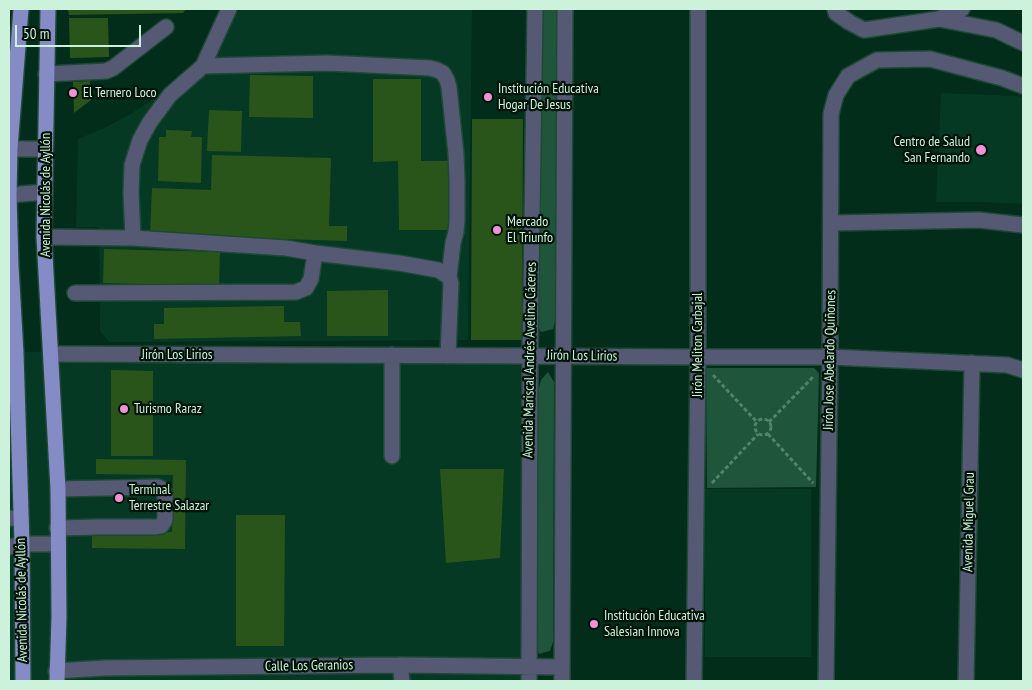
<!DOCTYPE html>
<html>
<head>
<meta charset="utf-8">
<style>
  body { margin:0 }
  #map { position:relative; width:1032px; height:690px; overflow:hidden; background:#012d1a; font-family:"PT Sans Narrow",sans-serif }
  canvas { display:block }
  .frame { position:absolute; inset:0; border:10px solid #ccf2db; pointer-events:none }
  .scale { position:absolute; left:15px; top:25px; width:126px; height:22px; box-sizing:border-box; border:2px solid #ccf2db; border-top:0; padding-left:6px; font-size:15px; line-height:18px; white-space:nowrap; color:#ccf2db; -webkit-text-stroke:4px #001308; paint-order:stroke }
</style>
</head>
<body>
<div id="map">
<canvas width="1032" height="690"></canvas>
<div class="frame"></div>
<div class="scale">50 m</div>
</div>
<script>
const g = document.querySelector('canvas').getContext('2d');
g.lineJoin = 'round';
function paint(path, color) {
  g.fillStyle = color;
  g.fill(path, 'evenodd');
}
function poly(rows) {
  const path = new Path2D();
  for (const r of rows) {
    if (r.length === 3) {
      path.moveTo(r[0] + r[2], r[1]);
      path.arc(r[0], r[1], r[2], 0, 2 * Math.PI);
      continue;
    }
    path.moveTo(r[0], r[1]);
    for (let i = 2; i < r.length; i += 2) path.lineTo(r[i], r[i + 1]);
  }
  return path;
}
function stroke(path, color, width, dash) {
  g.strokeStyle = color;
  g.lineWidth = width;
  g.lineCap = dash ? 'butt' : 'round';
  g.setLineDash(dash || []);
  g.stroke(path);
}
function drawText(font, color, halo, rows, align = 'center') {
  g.font = font + ' "PT Sans Narrow",sans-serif';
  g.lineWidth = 4.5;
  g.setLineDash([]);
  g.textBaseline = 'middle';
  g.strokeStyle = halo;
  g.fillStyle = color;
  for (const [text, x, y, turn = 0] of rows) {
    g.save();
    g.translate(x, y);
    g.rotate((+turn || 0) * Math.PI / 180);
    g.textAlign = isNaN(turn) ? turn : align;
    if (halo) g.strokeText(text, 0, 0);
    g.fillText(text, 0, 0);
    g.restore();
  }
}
paint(poly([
  [233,9,472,9,468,340,109,342,100,331,99,227,76,227,78,139,104,128,129,115,153,99,175,81,195,61,213,39],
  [941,93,1018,96,1023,98,1023,204,982,202,936,202],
  [522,350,522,681,9,681,9,352],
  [705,489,811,489,811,657,705,657]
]), '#053923');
paint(poly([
  [540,9,561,9,556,316,553,329,541,332,536,323],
  [706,368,814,368,819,373,816,487,707,488],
  [548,372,554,382,553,642,550,651,539,654,536,644,536,399,541,380]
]), '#1f563b');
paint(poly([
  [68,9,186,9,183,13,69,15],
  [69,18,108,18,109,57,70,58],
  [250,75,313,76,313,118,249,117],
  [373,79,421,79,421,161,456,161,456,230,399,230,398,161,373,162],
  [90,81,91,100,74,113,73,82],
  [209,110,242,111,241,152,207,151],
  [472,119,523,119,522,340,471,340],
  [166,130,192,131,191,137,202,137,201,183,158,181,159,137,166,137],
  [212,155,331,158,329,226,347,226,347,241,150,235,152,188,211,190],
  [104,249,220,252,219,286,103,283],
  [388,290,388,336,327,336,327,291],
  [284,306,284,322,300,322,301,336,154,339,154,324,164,324,164,308],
  [111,370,153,371,153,456,111,456],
  [96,459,186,460,185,549,92,548,92,531,172,532,173,475,96,474],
  [440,469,504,469,500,558,446,563],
  [236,515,285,515,284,646,236,646]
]), '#29551b');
const minor = poly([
  [835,9,836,13,849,22,864,30,939,19,996,30,1023,43],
  [939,19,962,9],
  [203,66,327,63,430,68,437,70,443,73,447,80,449,87,456,154,457,180,457,221,456,232,453,243,449,277],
  [46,74,106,71,113,68,166,27],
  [9,149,45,149],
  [9,195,45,192],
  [831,223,979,220,1023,225],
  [44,237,133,238,286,248,315,253,399,263,438,270,449,277,451,283,448,356],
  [133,238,131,193,132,165,140,140,150,122,170,95,203,66,229,9],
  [75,293,296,292,306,288,311,279,315,253],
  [51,354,530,356,698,357,830,357,1007,365,1023,370],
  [392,355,392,456],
  [9,518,21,519],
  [57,528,98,527,156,527,161,526,165,520,165,493,162,489,158,487,58,489],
  [9,547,22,544,58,544],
  [400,665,402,681],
  [56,671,104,668,400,665,562,667],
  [529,681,530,356,535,9],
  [562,681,565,9],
  [694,681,698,357,698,9],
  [826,681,830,357,831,114,836,95,848,76,877,60,930,59,1002,78,1023,86],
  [966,681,972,363]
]);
const major = poly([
  [21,9,10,148,9,195,11,266,16,353,22,544,23,681],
  [48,9,44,237,58,489,59,617,57,681]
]);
stroke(minor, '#1d4935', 18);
stroke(major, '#1d4935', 18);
stroke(poly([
  [713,375,757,422],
  [763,427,8],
  [769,422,814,376],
  [768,434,813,483],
  [712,483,758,434]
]), '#56806b', 3, [4, 2.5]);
stroke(minor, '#555974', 15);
stroke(major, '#858bc4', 15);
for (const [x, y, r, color] of [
  [73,93,5,"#f391d6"],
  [488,97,5,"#f391d6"],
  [981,150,6,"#f391d6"],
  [497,230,5,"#f391d6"],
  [124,409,5,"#f391d6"],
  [119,498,5,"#f391d6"],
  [594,624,5,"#f391d6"]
]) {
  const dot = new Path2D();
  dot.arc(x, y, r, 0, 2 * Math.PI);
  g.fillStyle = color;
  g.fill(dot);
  stroke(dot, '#001308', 2);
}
drawText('14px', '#ccf2db', '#001308', [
  ["Institución Educativa",498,89],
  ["Hogar De Jesus",498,105],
  ["El Ternero Loco",83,93],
  ["Centro de Salud",970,142,"right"],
  ["San Fernando",970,158,"right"],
  ["Mercado",507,222],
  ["El Triunfo",507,238],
  ["Turismo Raraz",134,409],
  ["Terminal",129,490],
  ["Terrestre Salazar",129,506],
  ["Institución Educativa",604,616],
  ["Salesian Innova",604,632]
], 'left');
drawText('14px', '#ccf2db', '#001308', [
  ["Avenida Nicolás de Ayllón",46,195,-90],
  ["Jirón Meliton Carbajal",698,345,-90],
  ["Jirón Los Lirios",177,355],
  ["Jirón Los Lirios",582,356,1],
  ["Avenida Mariscal Andrés Avelino Cáceres",530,360,-89],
  ["Jirón Jose Abelardo Quiñones",830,360,-89],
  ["Avenida Miguel Grau",969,522,-89],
  ["Avenida Nicolás de Ayllón",22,600,-91],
  ["Calle Los Geranios",309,666,-1]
]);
</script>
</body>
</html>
